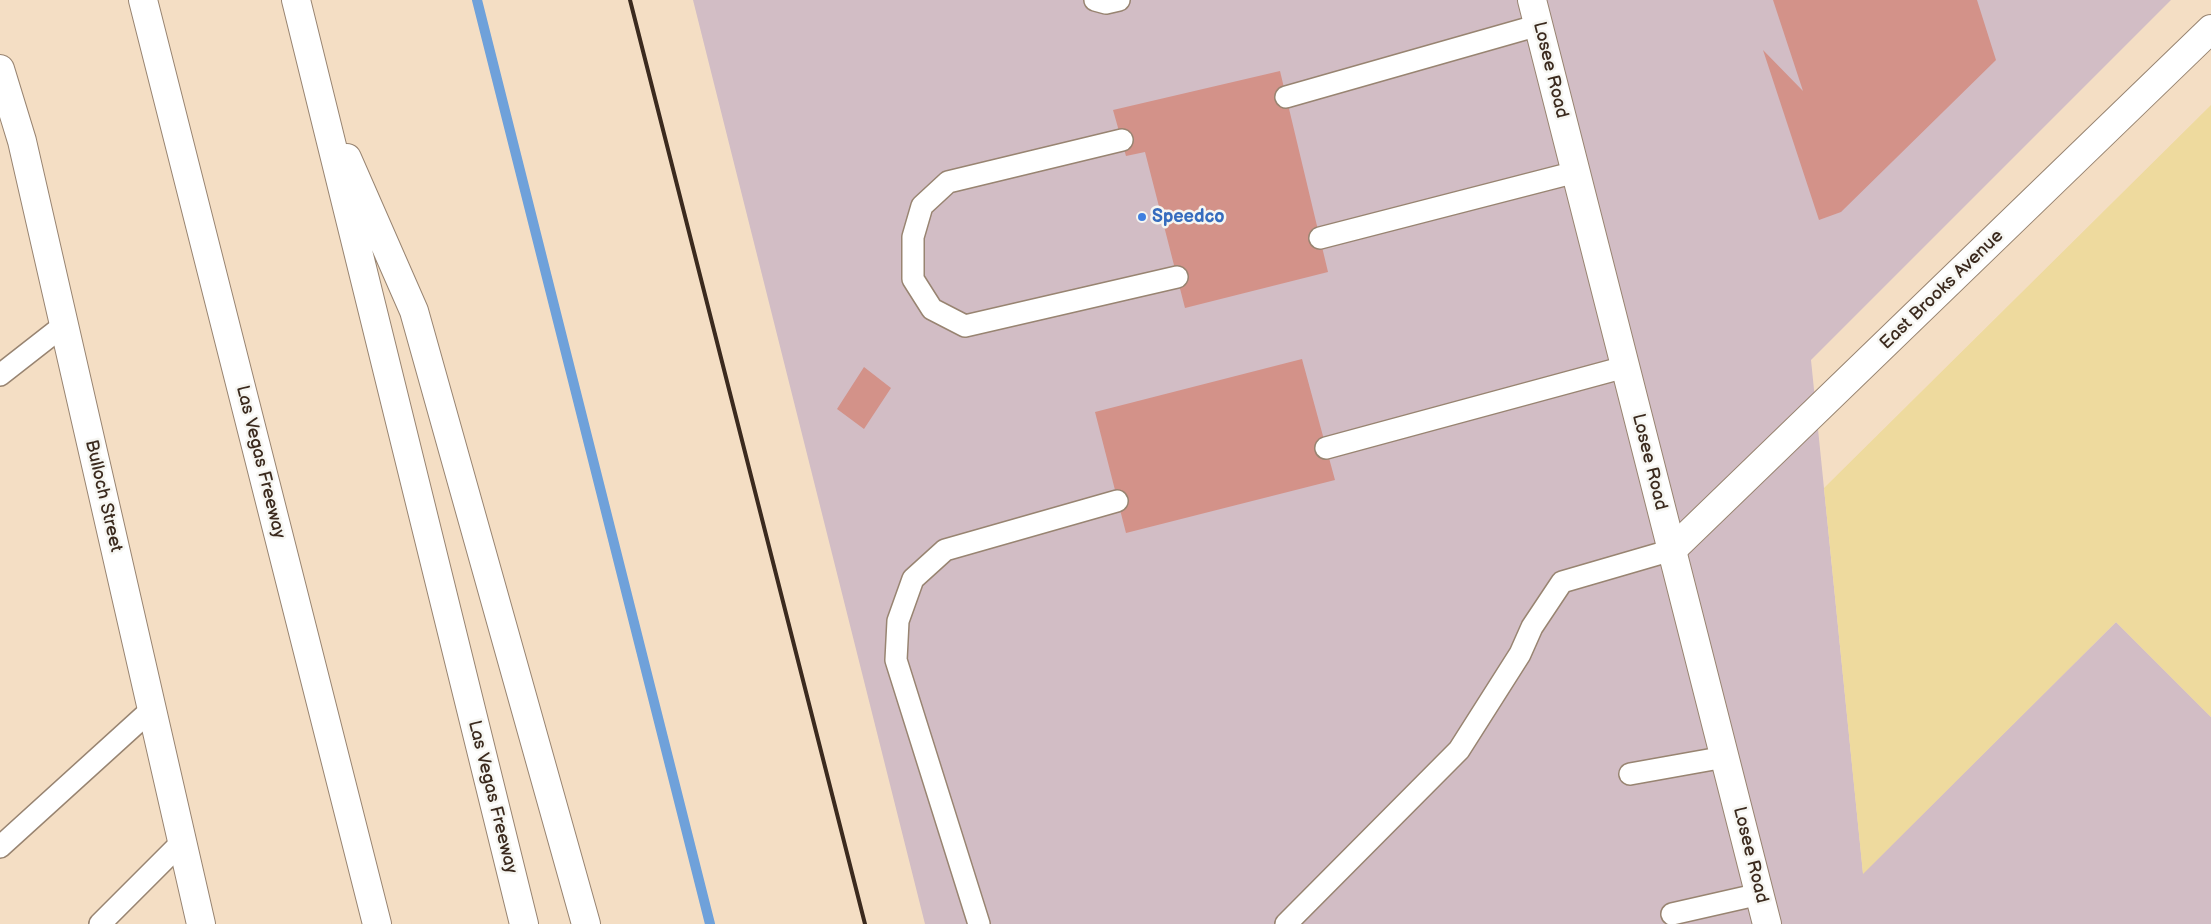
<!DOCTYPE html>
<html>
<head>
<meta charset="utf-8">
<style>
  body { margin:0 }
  canvas { display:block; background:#f4dec4 }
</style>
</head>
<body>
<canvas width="2211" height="924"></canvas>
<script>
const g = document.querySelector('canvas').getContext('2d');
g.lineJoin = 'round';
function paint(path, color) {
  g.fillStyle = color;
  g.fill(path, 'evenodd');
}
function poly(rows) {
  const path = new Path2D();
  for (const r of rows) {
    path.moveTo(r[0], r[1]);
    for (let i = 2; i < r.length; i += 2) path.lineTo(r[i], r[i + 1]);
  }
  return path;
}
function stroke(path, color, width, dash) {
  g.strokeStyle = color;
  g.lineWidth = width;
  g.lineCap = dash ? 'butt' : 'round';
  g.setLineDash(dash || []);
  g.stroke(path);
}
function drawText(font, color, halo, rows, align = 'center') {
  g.font = font + ' "Balsamiq Sans",sans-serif';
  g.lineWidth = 5;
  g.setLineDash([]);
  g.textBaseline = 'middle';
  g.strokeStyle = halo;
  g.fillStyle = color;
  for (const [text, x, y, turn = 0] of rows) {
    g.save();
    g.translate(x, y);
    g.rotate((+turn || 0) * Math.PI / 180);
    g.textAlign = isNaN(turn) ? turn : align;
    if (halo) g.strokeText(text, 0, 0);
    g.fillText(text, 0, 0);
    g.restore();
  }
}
paint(poly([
  [693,0,2171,0,1811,360,1863,873,2116,622,2211,717,2211,924,925,924]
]), '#d2bdc5');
paint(poly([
  [2211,105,2211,717,2116,622,1863,874,1824,488]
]), '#eeda9e');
stroke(poly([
  [477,0,710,924]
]), '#6fa1da', 10);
paint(poly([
  [1773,0,1977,0,1996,60,1841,212,1819,220,1763,50,1803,91],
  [1280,71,1328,272,1185,308,1145,152,1126,156,1113,110],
  [1302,359,1335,480,1126,533,1095,412],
  [864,367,891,388,864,429,837,409]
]), '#d39289');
const service = poly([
  [1095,0,1106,3,1119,0],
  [1286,97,1539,25],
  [1122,140,948,182,922,206,913,237,913,279,932,309,965,326,1177,277],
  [1320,238,1576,172],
  [0,375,64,325],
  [1326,448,1625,367],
  [1630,774,1725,757],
  [0,847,152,709],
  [1672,914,1760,894],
  [100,924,182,842],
  [979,924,896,660,898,621,913,579,945,550,1117,501],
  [1286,924,1459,750,1520,654,1532,627,1562,582,1672,550]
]);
const minor = poly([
  [0,69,22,141,201,924],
  [1672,550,2211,29]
]);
const secondary = poly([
  [1532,0,1767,924]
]);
const motorway = poly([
  [143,0,377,924],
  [296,0,524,924],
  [347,158,414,311,586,924]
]);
stroke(service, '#988471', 24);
stroke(minor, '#988471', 30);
stroke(secondary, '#988471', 30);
stroke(motorway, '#988471', 30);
stroke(service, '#fff', 21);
stroke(minor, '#fff', 28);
stroke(secondary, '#fff', 28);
stroke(motorway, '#fff', 28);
stroke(poly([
  [630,0,865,924]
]), '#3b2a1e', 4);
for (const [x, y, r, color] of [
  [1142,217,5,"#3f7fe0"]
]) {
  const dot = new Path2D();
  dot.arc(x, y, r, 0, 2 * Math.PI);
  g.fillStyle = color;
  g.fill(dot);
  stroke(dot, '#f6f6f2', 2);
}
drawText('18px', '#3b2a1e', '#f6f6f2', [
  ["Losee Road",1550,70,76],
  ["East Brooks Avenue",1942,290,-44],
  ["Las Vegas Freeway",260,462,76],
  ["Losee Road",1649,462,76],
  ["Bulloch Street",103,496,77],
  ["Las Vegas Freeway",492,797,76],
  ["Losee Road",1750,855,76]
]);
drawText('bold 18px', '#366cbe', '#f6f6f2', [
  ["Speedco",1152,217]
], 'left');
</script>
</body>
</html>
